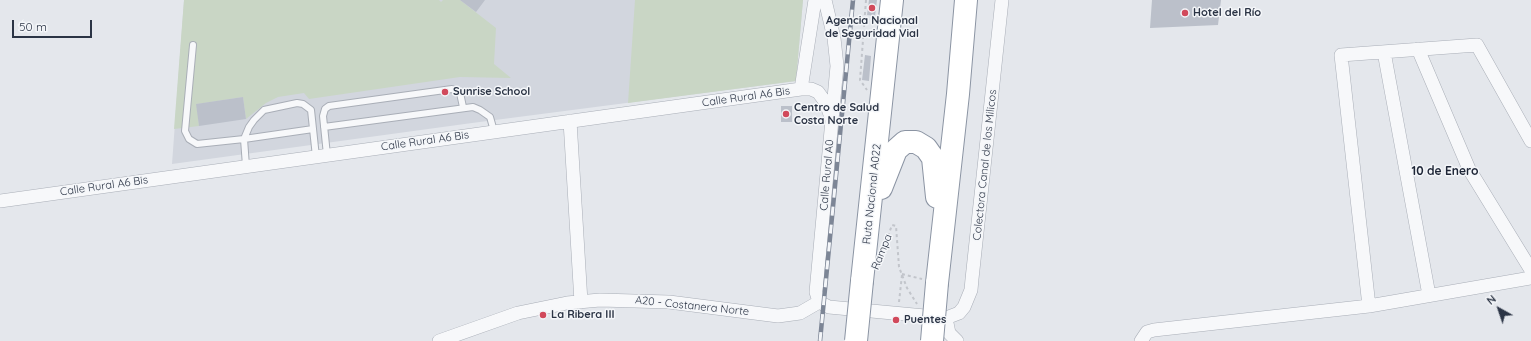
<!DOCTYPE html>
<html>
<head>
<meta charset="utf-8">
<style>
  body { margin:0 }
  #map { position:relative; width:1531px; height:341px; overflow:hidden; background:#e4e7ec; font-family:Quicksand,sans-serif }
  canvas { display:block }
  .north { position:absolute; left:1479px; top:289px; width:40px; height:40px; -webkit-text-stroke:3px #f4f6f9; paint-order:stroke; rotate:320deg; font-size:11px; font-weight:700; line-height:16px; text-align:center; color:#2b3445 }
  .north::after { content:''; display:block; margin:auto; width:14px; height:18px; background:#2b3445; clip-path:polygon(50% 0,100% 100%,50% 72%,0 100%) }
  .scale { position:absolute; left:12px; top:20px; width:80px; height:18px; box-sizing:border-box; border:2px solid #2b3445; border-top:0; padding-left:5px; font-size:12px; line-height:14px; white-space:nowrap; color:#2b3445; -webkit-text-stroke:3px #f4f6f9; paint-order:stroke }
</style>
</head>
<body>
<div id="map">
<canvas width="1531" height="341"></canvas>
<div class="north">N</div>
<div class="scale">50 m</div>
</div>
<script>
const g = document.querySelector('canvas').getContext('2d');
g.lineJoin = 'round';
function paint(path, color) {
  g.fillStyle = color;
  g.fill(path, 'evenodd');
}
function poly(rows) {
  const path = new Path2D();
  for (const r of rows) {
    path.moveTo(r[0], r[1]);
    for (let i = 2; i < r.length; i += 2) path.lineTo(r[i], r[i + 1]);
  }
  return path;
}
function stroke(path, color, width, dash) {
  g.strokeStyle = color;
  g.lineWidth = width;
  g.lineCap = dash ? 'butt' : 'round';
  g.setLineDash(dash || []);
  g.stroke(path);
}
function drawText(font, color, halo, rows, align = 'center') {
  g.font = font + ' Quicksand,sans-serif';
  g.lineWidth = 3;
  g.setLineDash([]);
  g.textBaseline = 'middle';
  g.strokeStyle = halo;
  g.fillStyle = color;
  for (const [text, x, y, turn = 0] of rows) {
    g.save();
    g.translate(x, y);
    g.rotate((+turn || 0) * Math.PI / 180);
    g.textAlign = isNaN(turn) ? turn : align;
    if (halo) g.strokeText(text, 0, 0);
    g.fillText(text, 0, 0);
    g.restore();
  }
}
paint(poly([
  [184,0,803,0,796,81,472,123,172,164]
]), '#d2d6de');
paint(poly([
  [184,0,439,0,441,2,443,0,460,0,496,28,494,64,511,78,460,77,309,99,304,93,278,97,266,103,246,119,243,97,197,104,199,126,174,129],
  [635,0,803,0,796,81,628,103]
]), '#c9d6c5');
paint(poly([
  [460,0,485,0,476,12],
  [869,0,877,0,875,16,867,15],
  [1152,0,1221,0,1218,25,1150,28],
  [865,55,871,56,869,81,862,80],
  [243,97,246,119,199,126,196,104],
  [781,106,792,106,792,122,781,122]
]), '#bbc0ca');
const lane = poly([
  [193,45,185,131,189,139,197,144,244,139,313,129],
  [324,127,473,107,480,110,490,117,494,131],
  [327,155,323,116,325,109,329,106,452,89,460,93,463,107],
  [246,166,244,139,249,127,254,120,264,110,297,103,303,104,311,110,316,157]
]);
const street = poly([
  [1418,49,1469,169,1531,270],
  [1384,52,1429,295],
  [801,89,815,0],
  [570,121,581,302],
  [0,201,801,89,811,89,818,92,826,103,832,120],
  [819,302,829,307,946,318,959,313,964,307,971,290,972,279,1002,0],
  [819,302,816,292,837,66,834,38,825,0],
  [1369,306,1341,55,1477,45,1531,141],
  [946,318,949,333,957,341],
  [439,341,518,313,567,303,600,300,669,302,778,316,800,313,819,302],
  [1141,341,1147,332,1154,330,1369,306,1531,278]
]);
const highway = poly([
  [881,188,896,150,905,142,916,142,926,148,933,158,937,197],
  [862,281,892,0],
  [937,283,958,94,966,0]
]);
stroke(lane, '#a9aeb7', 8);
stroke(street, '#a9aeb7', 14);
stroke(highway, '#8b94a3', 24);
stroke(poly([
  [866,0,860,80,867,90],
  [882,253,892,225,896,226,899,267,907,288,917,304],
  [902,274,922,279],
  [899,302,902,275]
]), '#c2c5cb', 2, [3, 3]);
stroke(lane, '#f7f8fa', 6);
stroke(street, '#f7f8fa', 13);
stroke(highway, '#fff', 22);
const rail = poly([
  [820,341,853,0]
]);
stroke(rail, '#7d8696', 4.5);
stroke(rail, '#f4f6f9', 3, [9]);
const highwayBridge = poly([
  [856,341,862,281],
  [932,341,937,283]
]);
stroke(highwayBridge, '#8b94a3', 24, []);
stroke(highwayBridge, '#fff', 22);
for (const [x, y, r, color] of [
  [872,8,4,"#d1495b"],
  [1185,13,4,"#d1495b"],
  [445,92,4,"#d1495b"],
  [786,114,4,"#d1495b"],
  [543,315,4,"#d1495b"],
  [896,320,4,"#d1495b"]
]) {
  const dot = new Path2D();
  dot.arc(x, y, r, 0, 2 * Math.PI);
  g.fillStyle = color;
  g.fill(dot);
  stroke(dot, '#f4f6f9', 1.5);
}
drawText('bold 11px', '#2b3445', '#f4f6f9', [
  ["Hotel del Río",1193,13],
  ["Agencia Nacional",872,21,"center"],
  ["de Seguridad Vial",872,34,"center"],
  ["Sunrise School",453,92],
  ["Centro de Salud",794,108],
  ["Costa Norte",794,121],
  ["La Ribera III",551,315],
  ["Puentes",904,320]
], 'left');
drawText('11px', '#2b3445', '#f4f6f9', [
  ["Calle Rural A6 Bis",746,97,-8],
  ["Calle Rural A6 Bis",425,141,-8],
  ["Colectora Canal de los Milicos",985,165,-84],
  ["Calle Rural A0",827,175,-85],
  ["Calle Rural A6 Bis",104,186,-8],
  ["Ruta Nacional A022",872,194,-84],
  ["Rampa",882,252,-68],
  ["A20 - Costanera Norte",692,306,6]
]);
drawText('bold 12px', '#1d2536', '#f4f6f9', [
  ["10 de Enero",1445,171]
]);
</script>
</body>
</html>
